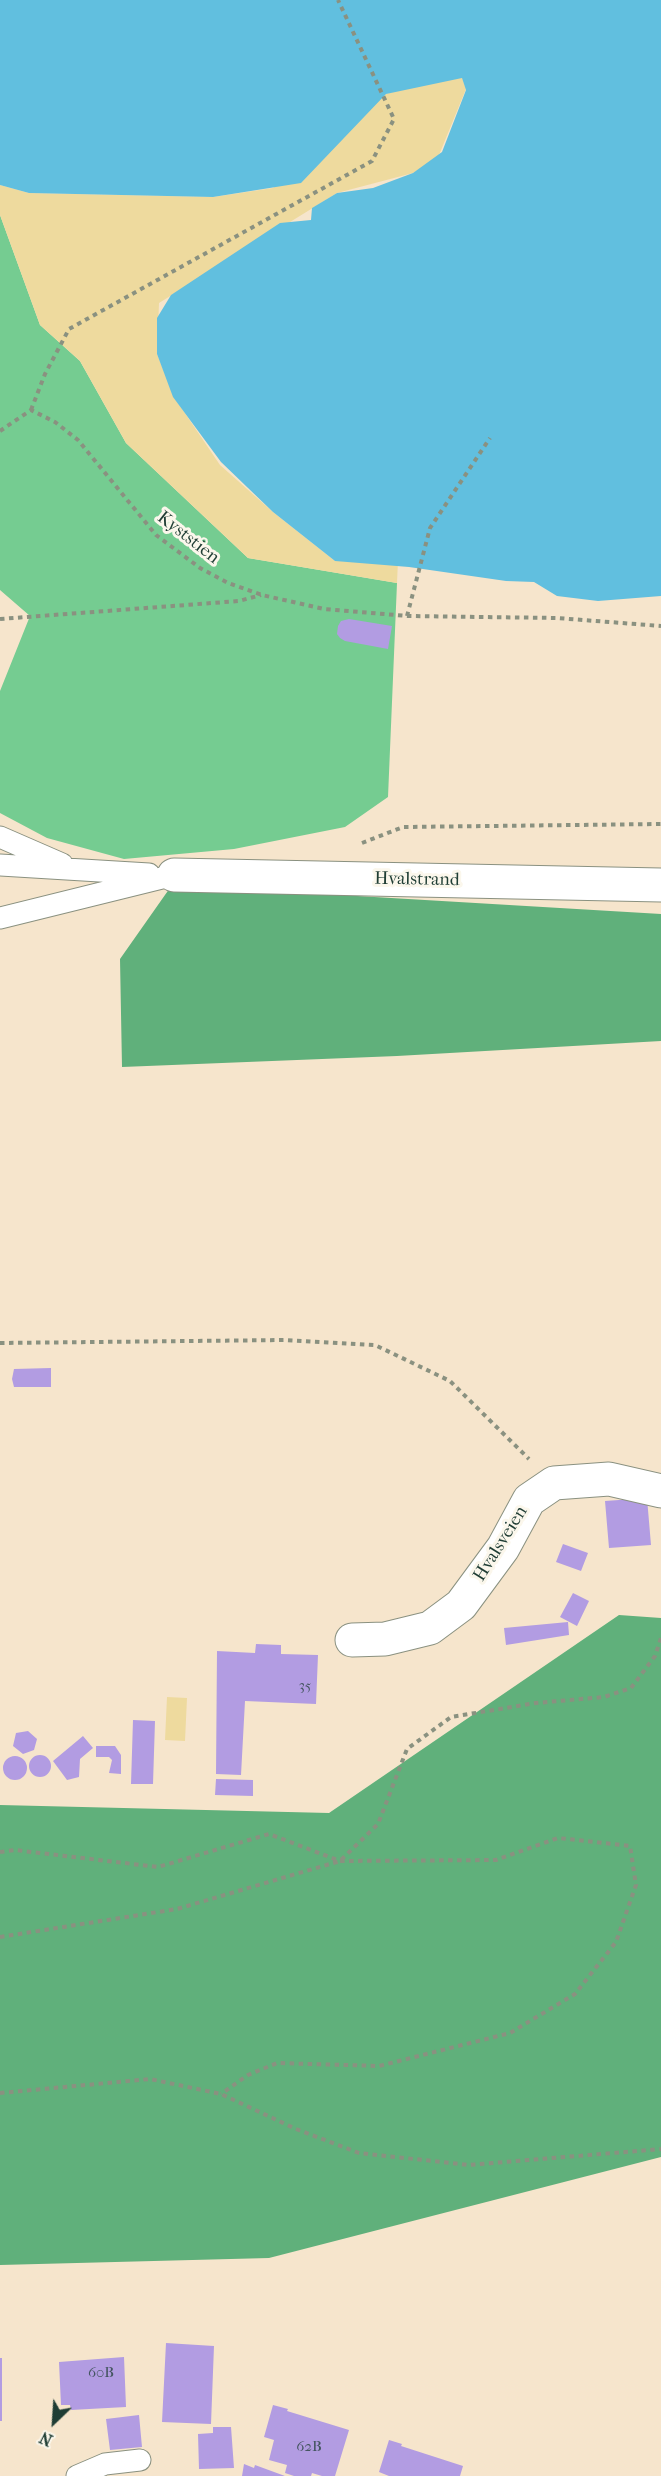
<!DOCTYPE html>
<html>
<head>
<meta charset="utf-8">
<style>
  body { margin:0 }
  #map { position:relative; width:661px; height:2476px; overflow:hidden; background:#f6e5cc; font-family:"IM FELL French Canon",serif }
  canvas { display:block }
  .north { position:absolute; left:24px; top:2392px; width:60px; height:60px; -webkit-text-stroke:4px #fbf7ec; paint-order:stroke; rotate:205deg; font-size:16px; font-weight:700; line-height:24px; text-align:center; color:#1f3d34 }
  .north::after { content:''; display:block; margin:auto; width:21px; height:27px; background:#1f3d34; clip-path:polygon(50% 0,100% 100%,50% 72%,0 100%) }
</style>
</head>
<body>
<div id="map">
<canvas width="661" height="2476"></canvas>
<div class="north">N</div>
</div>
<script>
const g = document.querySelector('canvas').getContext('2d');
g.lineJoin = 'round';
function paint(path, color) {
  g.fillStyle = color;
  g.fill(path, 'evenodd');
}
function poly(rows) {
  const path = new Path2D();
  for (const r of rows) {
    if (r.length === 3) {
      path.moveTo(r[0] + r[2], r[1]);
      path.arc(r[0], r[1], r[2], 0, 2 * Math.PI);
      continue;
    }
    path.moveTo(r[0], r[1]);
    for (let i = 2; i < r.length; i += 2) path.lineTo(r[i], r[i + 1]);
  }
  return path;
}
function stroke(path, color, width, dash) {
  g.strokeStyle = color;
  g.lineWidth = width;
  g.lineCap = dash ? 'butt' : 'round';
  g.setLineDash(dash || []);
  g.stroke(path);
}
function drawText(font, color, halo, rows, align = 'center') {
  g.font = font + ' "IM FELL French Canon",serif';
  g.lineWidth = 6;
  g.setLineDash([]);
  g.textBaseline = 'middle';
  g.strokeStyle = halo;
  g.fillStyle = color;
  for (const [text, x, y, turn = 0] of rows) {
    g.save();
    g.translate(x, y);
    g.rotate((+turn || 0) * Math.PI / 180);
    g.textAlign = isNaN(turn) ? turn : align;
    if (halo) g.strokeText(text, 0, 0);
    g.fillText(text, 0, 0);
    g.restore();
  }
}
paint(poly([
  [0,215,40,325,80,361,126,443,248,558,397,583,388,797,345,827,234,849,124,859,47,838,0,813,0,691,30,616,0,590]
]), '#75cc91');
paint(poly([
  [172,885,661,914,661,1041,397,1056,122,1067,120,959],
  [619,1615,661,1618,661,2157,269,2258,0,2265,0,1805,329,1813]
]), '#60b07b');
paint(poly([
  [462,77,466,89,437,160,413,173,337,193,159,303,157,354,174,397,220,465,273,512,335,561,398,560,397,583,248,558,126,443,80,361,40,325,0,215,0,185,29,193,213,197,273,188,386,94,425,81],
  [167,1697,187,1698,185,1741,165,1740]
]), '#eeda9e');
paint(poly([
  [0,0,661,0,661,596,598,601,557,596,534,582,506,581,409,567,335,561,273,512,221,462,173,397,157,354,157,318,171,295,280,223,311,220,312,208,337,193,373,188,413,173,442,152,466,90,462,78,386,94,301,183,213,197,29,193,0,185]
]), '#61bfdf');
paint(poly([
  [349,619,392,626,388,649,345,641,340,638,337,634,338,626,341,621],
  [51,1368,51,1387,14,1387,12,1379,14,1369],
  [647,1498,651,1545,609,1548,605,1501],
  [563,1544,588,1553,581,1571,556,1562],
  [573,1593,589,1601,577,1626,560,1617],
  [568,1622,569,1635,506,1645,504,1628],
  [256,1644,281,1645,281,1654,318,1655,316,1704,245,1701,241,1775,216,1774,217,1651,255,1653],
  [133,1720,155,1721,153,1784,131,1784],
  [28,1731,37,1739,34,1750,23,1754,13,1746,16,1733],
  [83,1736,93,1748,80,1759,79,1777,67,1780,53,1761],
  [96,1746,115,1746,121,1755,121,1774,109,1773,112,1760,109,1757,96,1757],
  [40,1766,11],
  [15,1768,12],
  [216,1779,253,1780,253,1796,215,1795],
  [166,2343,214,2346,211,2424,162,2422],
  [124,2357,126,2407,71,2410,70,2405,61,2405,59,2362],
  [0,2358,2,2358,2,2421,0,2421],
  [273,2405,288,2409,287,2411,349,2430,335,2476,322,2476,312,2473,311,2476,294,2476,285,2473,287,2465,269,2460,274,2440,264,2437],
  [139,2415,142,2447,110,2450,106,2419],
  [213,2427,231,2427,234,2468,199,2469,198,2434,213,2433],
  [389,2440,402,2444,401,2446,463,2466,460,2476,389,2476,379,2472],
  [244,2464,254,2468,255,2465,285,2476,242,2476]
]), '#b29ce2');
const service = poly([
  [0,837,62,864],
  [0,865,149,874],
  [0,918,174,875],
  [77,2476,105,2464,140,2460]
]);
const minor = poly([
  [174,875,661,885],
  [352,1640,385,1639,430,1628,461,1605,503,1548,529,1500,554,1483,609,1479,661,1491]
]);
stroke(service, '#8a9180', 23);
stroke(minor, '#8a9180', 35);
stroke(poly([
  [31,410,45,374,69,329,372,161,394,119,338,0],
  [0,431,31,410,55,422,78,440,156,535,200,568,228,583,262,595,324,609,407,616,557,618,661,626],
  [407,616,430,528,490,438],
  [0,619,239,601,261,595],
  [362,843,403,827,661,824],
  [0,1343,285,1340,375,1345,450,1381,529,1459],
  [0,1852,15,1850,158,1867,269,1834,340,1861,496,1860,558,1838,630,1846,636,1885,616,1942,575,1994,510,2033,379,2066,277,2063,248,2075,221,2094],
  [0,1937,177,1909,340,1861,378,1824,407,1749,451,1717,536,1703,604,1697,631,1688,655,1656,661,1638],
  [0,2093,150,2079,221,2094,296,2129,359,2153,469,2165,661,2149]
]), '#8a9180', 4, [4.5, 4.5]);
stroke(service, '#fff', 21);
stroke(minor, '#fff', 33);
drawText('15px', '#445560', null, [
  ["35",305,1686],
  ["60B",101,2373],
  ["62B",309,2447]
]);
drawText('18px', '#1f3d34', '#fbf7ec', [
  ["Kyststien",188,538,38],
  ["Hvalstrand",417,880,1],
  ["Hvalsveien",501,1544,-58]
]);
</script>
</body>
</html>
